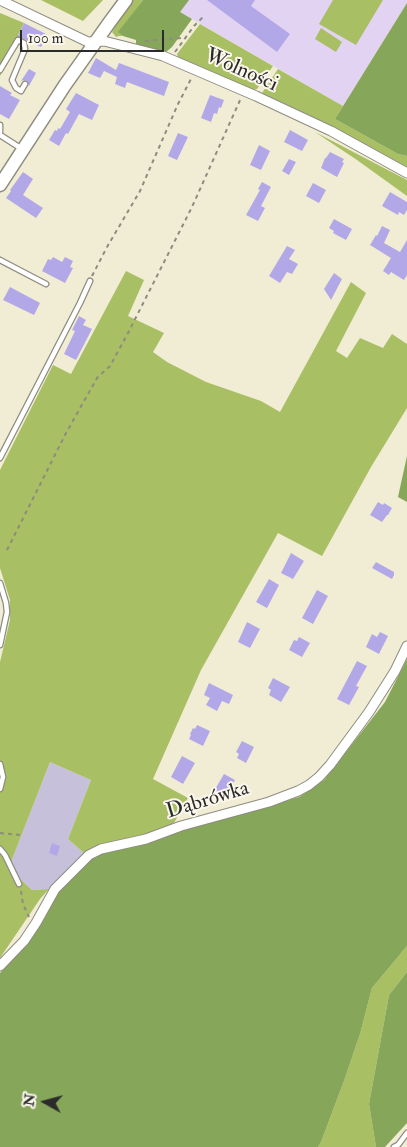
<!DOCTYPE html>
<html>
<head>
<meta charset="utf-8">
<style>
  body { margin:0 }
  #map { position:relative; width:407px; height:1147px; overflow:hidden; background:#f1ecd4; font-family:"IM FELL Double Pica",serif }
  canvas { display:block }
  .north { position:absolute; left:20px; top:1077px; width:50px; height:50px; -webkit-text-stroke:4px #fbf7ec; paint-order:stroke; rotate:277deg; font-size:14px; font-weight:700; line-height:20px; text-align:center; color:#2b2b2b }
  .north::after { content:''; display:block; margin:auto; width:18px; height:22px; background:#2b2b2b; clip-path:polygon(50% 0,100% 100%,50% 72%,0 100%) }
  .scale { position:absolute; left:20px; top:30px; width:144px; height:22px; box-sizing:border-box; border:2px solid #2b2b2b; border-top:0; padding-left:6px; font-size:15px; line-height:18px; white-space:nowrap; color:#2b2b2b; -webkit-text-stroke:4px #fbf7ec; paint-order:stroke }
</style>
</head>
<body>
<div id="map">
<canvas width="407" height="1147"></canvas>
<div class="north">N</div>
<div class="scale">100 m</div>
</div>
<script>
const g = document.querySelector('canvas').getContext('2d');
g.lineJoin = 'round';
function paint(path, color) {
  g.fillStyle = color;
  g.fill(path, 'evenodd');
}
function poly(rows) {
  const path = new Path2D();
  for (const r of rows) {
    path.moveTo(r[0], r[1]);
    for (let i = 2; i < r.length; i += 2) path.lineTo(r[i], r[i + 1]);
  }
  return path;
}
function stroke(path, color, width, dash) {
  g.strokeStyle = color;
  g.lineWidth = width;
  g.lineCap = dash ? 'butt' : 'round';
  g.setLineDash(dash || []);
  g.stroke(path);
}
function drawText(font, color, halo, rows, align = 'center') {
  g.font = font + ' "IM FELL Double Pica",serif';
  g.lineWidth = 4;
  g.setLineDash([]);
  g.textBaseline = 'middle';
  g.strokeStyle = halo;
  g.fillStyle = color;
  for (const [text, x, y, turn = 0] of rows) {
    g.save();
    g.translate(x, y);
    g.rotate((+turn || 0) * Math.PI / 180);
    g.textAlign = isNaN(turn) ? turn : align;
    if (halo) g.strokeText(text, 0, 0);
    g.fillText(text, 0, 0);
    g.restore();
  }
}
paint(poly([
  [159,0,407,0,407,3,343,106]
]), '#e3d3f3');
paint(poly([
  [50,762,91,780,68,839,84,853,49,889,32,890,20,879,11,862]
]), '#c6c0da');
paint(poly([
  [41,0,103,0,83,21],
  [133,0,143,0,119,32,123,36,119,36,116,37,112,32,113,30,116,25,115,24],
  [333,0,383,0,356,45,319,24],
  [0,13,24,23,18,35,23,38,0,76],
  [200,24,273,66,257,89,253,90,178,58,177,54],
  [321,28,342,42,336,52,315,39],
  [278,69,343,106,335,119,398,154,407,156,407,167,331,126,262,93],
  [315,132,407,180,407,196,357,160],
  [126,271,144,280,128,316,164,333,153,352,167,362,206,382,261,401,280,412,351,282,366,293,336,351,347,358,360,338,383,348,392,334,407,344,407,408,371,467,322,556,278,533,201,670,153,779,188,798,174,823,153,833,95,846,84,853,68,839,91,780,50,762,11,862,20,879,32,890,49,889,40,899,0,958,0,662,10,620,10,600,0,568,0,470,53,365,71,374],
  [407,946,407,972,389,995,369,1104,376,1147,318,1147,321,1142,344,1081,360,1034,372,988]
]), '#a8bf64');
paint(poly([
  [143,0,189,0,180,12,192,19,172,47,166,52,136,44,136,40,123,36,118,32],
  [407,3,407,156,398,154,335,119],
  [407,456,407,502,398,497],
  [407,659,407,946,372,988,360,1034,344,1081,321,1142,318,1147,0,1147,0,973,11,961,35,919,84,864,98,855,133,846,220,819,299,797,324,780,385,702],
  [407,972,407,1123,385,1147,376,1147,369,1104,389,995]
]), '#86a65a');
paint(poly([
  [207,0,255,0,251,6,290,34,277,52],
  [24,23,48,35,41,47,18,36],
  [96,58,116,70,119,63,169,82,164,96,127,82,125,88,115,84,117,77,104,71,100,78,88,73],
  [29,69,36,73,29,86,27,81,24,80,21,81],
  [0,86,12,93,10,95,20,100,9,119,0,114],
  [76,93,99,105,92,120,79,114,68,134,66,133,59,146,49,140,55,130,57,131,58,128,60,129,70,112,66,109],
  [210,95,224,100,221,108,219,107,217,114,214,113,211,122,201,118],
  [290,130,308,140,302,151,284,142],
  [178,133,188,137,177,160,168,156],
  [259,145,270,151,261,170,250,165],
  [330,152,344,159,342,162,344,163,337,177,321,168,325,158,326,158],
  [289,159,296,162,289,175,282,171],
  [23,172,33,179,23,195,43,208,36,218,6,198,11,191,10,190],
  [262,182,271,187,261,206,265,208,258,221,246,215,260,190,258,189],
  [313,183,326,190,319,203,306,196],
  [390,192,407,202,407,210,404,215,399,212,398,215,382,206],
  [334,219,352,229,346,240,333,233,334,231,329,228],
  [382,226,390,230,384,243,400,252,407,240,407,275,404,280,391,272,389,275,383,271,391,258,370,245,376,235,377,236],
  [287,246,295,250,289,259,298,264,292,274,287,272,280,283,269,276],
  [53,257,62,262,65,257,73,261,70,267,73,268,65,283,42,271,48,259,51,260],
  [334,273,342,279,331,300,324,289],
  [10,287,40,303,34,315,3,300],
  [79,316,86,320,83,325,92,329,76,360,64,354,75,331,72,330],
  [378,502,383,505,384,503,392,508,388,515,387,515,382,522,370,515],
  [291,553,304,561,293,579,281,573],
  [376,562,394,572,394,575,392,579,372,568],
  [269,579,279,585,267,608,256,602],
  [317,590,328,596,313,624,302,618],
  [247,622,260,629,250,648,238,642],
  [380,632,388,636,379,654,366,647,372,634,377,637],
  [299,637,310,643,302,657,289,650,294,640,297,641],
  [357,661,367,666,356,686,359,687,349,705,337,699],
  [273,678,290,687,281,702,269,695,271,690,268,688],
  [209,683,233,695,229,704,222,701,217,711,206,705,210,698,204,695],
  [197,725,210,731,203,746,189,739,191,735,190,734,193,728,195,729],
  [242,741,254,747,246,763,237,758,239,754,236,752],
  [182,756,195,763,183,784,171,777],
  [224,774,235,780,225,798,214,791],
  [52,843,60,846,57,856,49,853]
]), '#b3a8e7');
const lane = poly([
  [0,70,18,40,24,43,25,49,12,80,16,88,21,91,25,84],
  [0,125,0,132],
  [0,135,22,149],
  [0,260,46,284],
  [0,458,80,303,90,281],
  [0,583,6,603,7,612,0,645],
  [0,764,3,777,0,789],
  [0,849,5,855,19,884],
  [394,1147,398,1145,407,1133]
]);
const street = poly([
  [0,0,88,42,104,41,163,56,256,96,331,131,407,173],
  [0,966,24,941,36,923,55,889,89,855,101,849,146,839,181,826,269,802,298,791,309,785,319,777,330,765,369,712,395,671,407,646]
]);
const secondary = poly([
  [0,185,65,85,109,23,126,0]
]);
stroke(lane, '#8e8c80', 7);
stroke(street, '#8e8c80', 11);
stroke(secondary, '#8e8c80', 15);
stroke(poly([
  [145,41,182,38],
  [175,52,194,26,204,16],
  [92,276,107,247,140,191,178,104,192,77],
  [7,550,66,433,92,387,97,378,110,366,127,335,192,207,241,98],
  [0,833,20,835],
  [21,891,23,904,29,917]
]), '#8e8c80', 2, [4, 4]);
stroke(lane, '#fff', 4.5);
stroke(street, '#fff', 9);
stroke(secondary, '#fff', 12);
drawText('21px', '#2b2b2b', '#fbf7ec', [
  ["Wolności",241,71,24],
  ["Dąbrówka",208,801,-17]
]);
</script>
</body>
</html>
